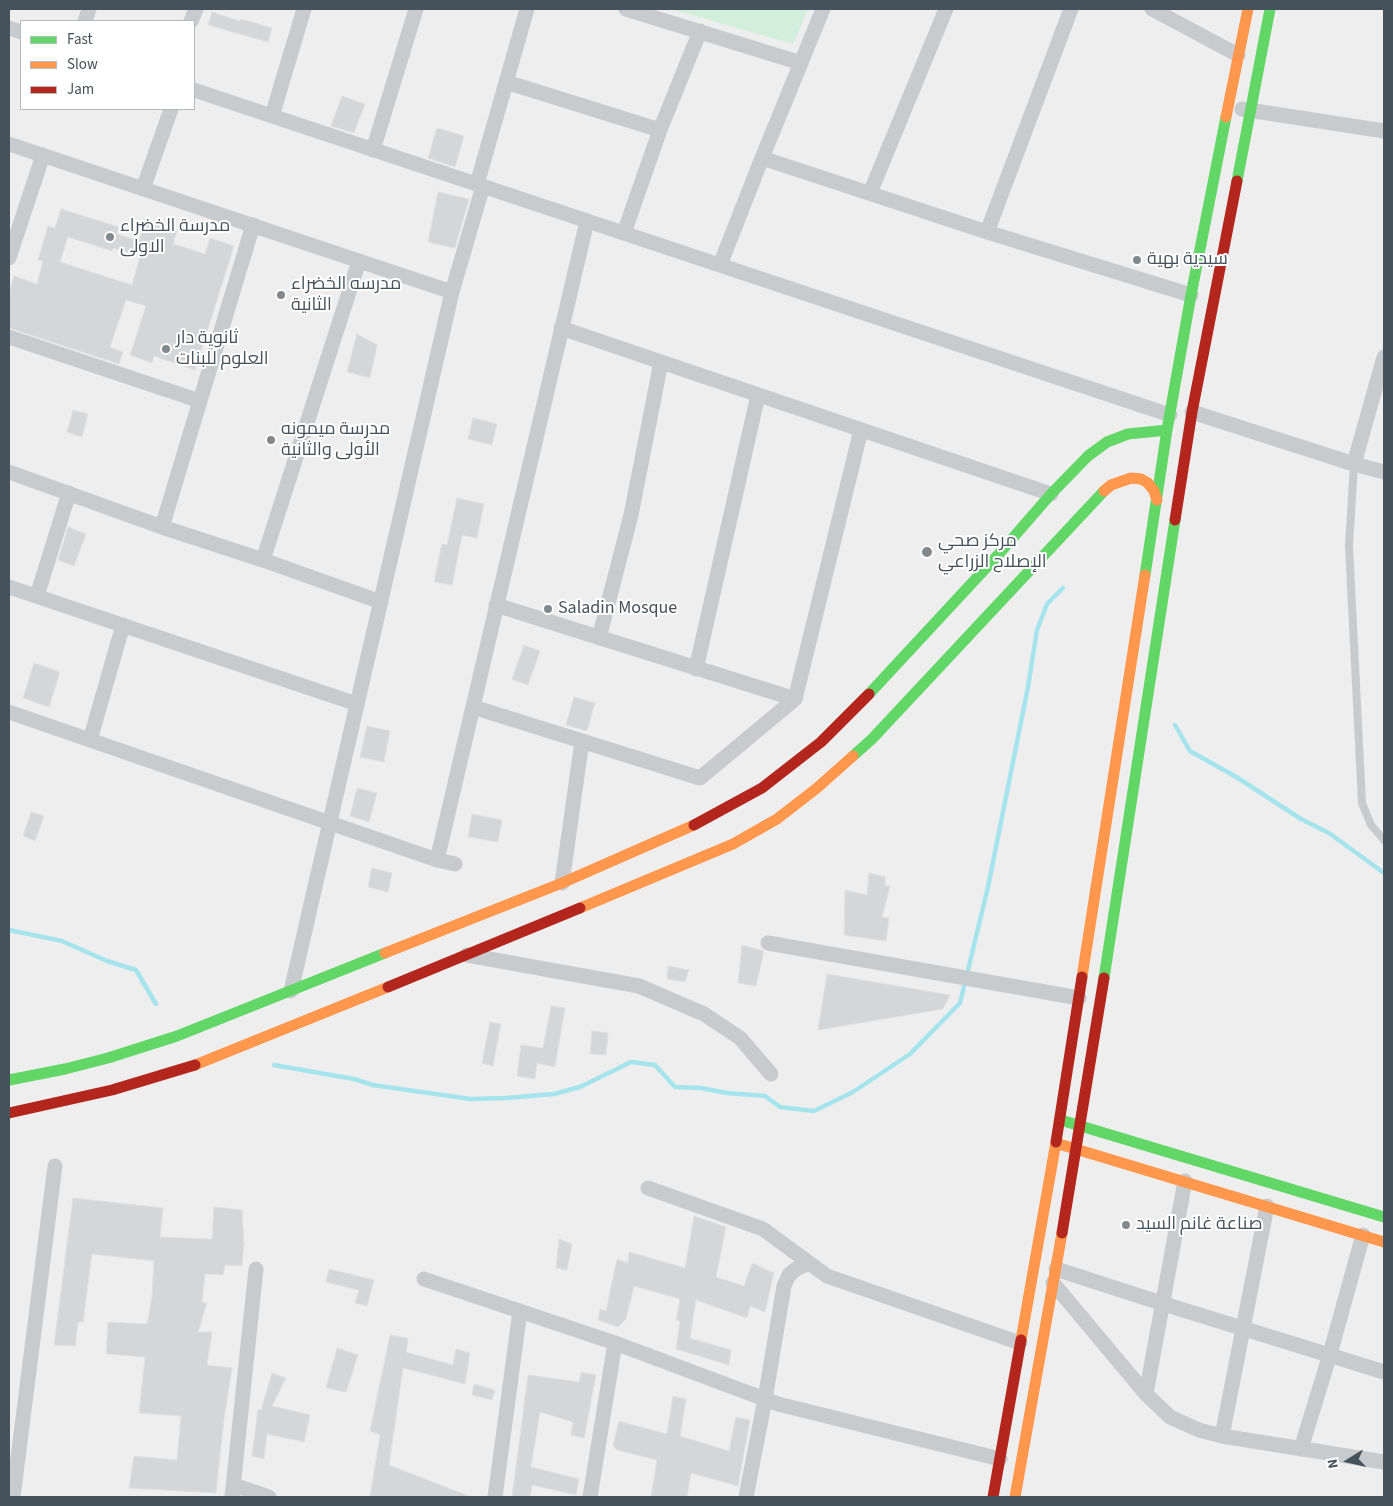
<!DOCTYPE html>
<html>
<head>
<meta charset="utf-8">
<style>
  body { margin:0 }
  #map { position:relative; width:1393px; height:1506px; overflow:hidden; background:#efeeee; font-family:"Source Sans 3",sans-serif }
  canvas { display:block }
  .frame { position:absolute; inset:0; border:10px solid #45525b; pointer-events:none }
  .legend { position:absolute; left:20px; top:20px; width:175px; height:90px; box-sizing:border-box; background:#fff; border:1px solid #b5babd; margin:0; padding:6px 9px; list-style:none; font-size:15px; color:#45525b }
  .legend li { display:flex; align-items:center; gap:10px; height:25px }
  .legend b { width:25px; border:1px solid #b5babd }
  .north { position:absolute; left:1323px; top:1436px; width:50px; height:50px; -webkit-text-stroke:4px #fff; paint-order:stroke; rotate:260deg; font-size:14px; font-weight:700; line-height:20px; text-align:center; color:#45525b }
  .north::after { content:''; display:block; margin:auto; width:18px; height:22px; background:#45525b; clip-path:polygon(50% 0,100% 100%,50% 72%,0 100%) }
</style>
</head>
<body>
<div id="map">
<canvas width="1393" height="1506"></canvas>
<div class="frame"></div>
<ul class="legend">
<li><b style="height:6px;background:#63d668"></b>Fast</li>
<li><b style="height:6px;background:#ff974d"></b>Slow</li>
<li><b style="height:6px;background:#b3261e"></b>Jam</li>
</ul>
<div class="north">N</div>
</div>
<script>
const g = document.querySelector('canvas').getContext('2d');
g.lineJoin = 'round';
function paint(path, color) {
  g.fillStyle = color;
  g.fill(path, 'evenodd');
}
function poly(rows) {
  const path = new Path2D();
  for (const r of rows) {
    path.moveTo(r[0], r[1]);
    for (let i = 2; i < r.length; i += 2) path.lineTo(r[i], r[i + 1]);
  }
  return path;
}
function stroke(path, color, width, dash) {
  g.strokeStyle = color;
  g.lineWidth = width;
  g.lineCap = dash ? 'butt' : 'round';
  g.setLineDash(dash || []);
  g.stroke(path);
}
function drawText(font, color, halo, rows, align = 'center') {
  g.font = font + ' "Source Sans 3",Cairo,sans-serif';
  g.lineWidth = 4;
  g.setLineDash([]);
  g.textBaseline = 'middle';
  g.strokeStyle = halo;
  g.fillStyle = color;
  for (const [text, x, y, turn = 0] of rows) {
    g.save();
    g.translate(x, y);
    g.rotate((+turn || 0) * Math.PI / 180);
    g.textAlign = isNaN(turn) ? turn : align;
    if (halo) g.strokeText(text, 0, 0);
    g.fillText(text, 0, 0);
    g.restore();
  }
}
paint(poly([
  [671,9,808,9,793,44]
]), '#d2efdb');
stroke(poly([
  [1175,725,1190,751,1238,778,1301,819,1329,833,1384,873],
  [9,930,62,941,107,961,136,970,156,1004],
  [274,1065,354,1079,373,1085,471,1099,506,1098,554,1094,580,1087,631,1062,655,1065,675,1087,701,1088,727,1093,765,1096,780,1107,814,1111,853,1092,910,1054,960,1003,988,887,1028,687,1037,630,1047,604,1063,588]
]), '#a6e4ed', 4.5);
const building = poly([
  [212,12,240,21,241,19,272,28,268,42,208,25,212,12],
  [342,96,365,104,354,133,331,126,342,96],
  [437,128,464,136,455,167,428,158,437,128],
  [438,192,469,199,455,248,428,242,438,192],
  [61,209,119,227,117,234,139,241,145,221,177,231,173,244,205,254,210,238,234,246,195,370,154,356,152,363,130,355,146,306,126,300,110,347,123,352,119,364,9,328,9,292,14,276,37,284,43,261,38,260,48,226,55,228,61,209],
  [68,237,112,251,113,248,140,256,132,285,60,262,68,237],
  [357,334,377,345,370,378,347,372,357,334],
  [73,410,88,414,82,437,67,432,73,410],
  [473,418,497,424,492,445,468,439,473,418],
  [457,498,484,504,477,538,462,535,452,585,434,582,442,544,447,545,457,498],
  [68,527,86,534,74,566,58,560,68,527],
  [524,645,540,651,528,685,512,679,524,645],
  [34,663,60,672,49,707,23,698,34,663],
  [574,697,595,703,587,731,566,725,574,697],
  [367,726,390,731,384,762,360,757,367,726],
  [357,788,377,793,369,822,350,816,357,788],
  [31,812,44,816,35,841,23,836,31,812],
  [472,814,502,820,498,842,468,837,472,814],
  [372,868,392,873,388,892,368,887,372,868],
  [869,873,885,877,885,886,890,886,882,917,889,918,886,941,844,935,845,890,867,895,869,873],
  [742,945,764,951,756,986,738,983,742,945],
  [668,966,689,970,685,982,667,979,668,966],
  [827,974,950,995,943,1009,818,1030,827,974],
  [551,1006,565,1008,555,1067,537,1063,535,1079,517,1076,521,1045,543,1048,551,1006],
  [490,1022,501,1024,493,1066,482,1063,490,1022],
  [592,1031,608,1033,606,1055,590,1054,592,1031],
  [73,1198,163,1208,160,1237,212,1239,214,1207,242,1210,244,1244,242,1266,225,1265,223,1275,205,1274,202,1302,207,1303,198,1332,212,1332,207,1365,232,1368,224,1419,216,1493,129,1488,134,1456,177,1460,181,1416,139,1413,145,1357,106,1354,108,1322,147,1324,152,1297,154,1261,92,1254,83,1322,78,1322,75,1346,54,1345,73,1198],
  [694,1216,726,1227,716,1277,744,1286,752,1263,774,1273,765,1312,750,1306,747,1318,696,1300,690,1338,731,1350,729,1365,676,1349,680,1321,676,1320,680,1299,634,1286,626,1319,618,1327,598,1320,600,1309,606,1311,617,1259,628,1263,629,1252,685,1268,694,1216],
  [559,1239,572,1244,567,1270,556,1268,559,1239],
  [329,1269,374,1280,367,1306,355,1303,359,1290,326,1282,329,1269],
  [390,1335,408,1338,406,1352,453,1365,456,1349,470,1353,465,1384,403,1368,389,1465,471,1497,370,1497,380,1435,370,1431,390,1335],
  [337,1348,358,1355,346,1392,326,1388,337,1348],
  [581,1372,596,1375,584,1438,571,1435,573,1422,540,1412,531,1467,579,1479,576,1495,532,1485,530,1497,512,1497,528,1375,579,1382,581,1372],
  [272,1373,286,1378,272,1406,310,1415,304,1442,267,1434,264,1459,252,1456,258,1409,261,1410,272,1373],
  [474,1384,495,1390,492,1400,472,1395,474,1384],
  [673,1396,686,1399,680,1436,729,1451,736,1417,750,1420,738,1486,691,1473,687,1497,651,1497,657,1460,617,1450,613,1445,619,1421,667,1434,673,1396]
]);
paint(building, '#d5d6d7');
stroke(building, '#e0e0e1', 1);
stroke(poly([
  [1354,464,1349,546,1362,803,1371,825,1384,840]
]), '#c8cbcd', 8);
stroke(poly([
  [626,9,801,63],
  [1152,9,1238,55],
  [85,21,89,9],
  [191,21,196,9],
  [9,28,21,32],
  [506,82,660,130],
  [194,90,1170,415],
  [1242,109,1384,131],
  [272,116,304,9],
  [9,144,452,292],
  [373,150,416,9],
  [762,158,987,232,1191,295],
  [477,184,527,9],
  [143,189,171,109],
  [870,193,946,9],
  [987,232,1071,9],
  [624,233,660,130,700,31],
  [9,258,43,155],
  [720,265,762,158,823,9],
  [561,328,1051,494],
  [9,337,200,401],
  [1192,412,1354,464,1384,472],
  [1354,464,1384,357],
  [9,472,162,527,263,560,381,602],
  [162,527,253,225],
  [263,560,359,261],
  [9,587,357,704],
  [37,596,69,493],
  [496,605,795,699],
  [599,638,631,515,661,362],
  [696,669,758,395],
  [473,707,700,778,795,699,861,430],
  [9,712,437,860,455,864],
  [90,740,123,625],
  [437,860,587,221],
  [562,883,582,741],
  [768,943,1079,998],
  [467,955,639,986,704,1014,740,1038,771,1074],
  [291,991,452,292,483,186],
  [648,1188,763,1229,827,1276,1020,1343],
  [1056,1269,1164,1304,1384,1372],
  [424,1279,615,1343,778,1404,1000,1459],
  [1053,1283,1146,1394,1170,1417,1199,1430,1222,1436,1384,1462],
  [1146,1394,1185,1181],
  [1222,1436,1267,1206],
  [1301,1449,1330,1354,1363,1235],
  [234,1485,269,1497],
  [13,1497,55,1166],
  [232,1497,256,1269],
  [495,1497,520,1311],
  [590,1497,615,1343],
  [746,1497,765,1399,784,1286,789,1275,796,1269,809,1263]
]), '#c8cbcd', 15);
stroke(poly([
  [1237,181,1270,9],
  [1145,575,1167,430,1191,295,1226,117],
  [869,694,998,555,1051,494,1088,456,1107,442,1128,434,1167,430],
  [853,756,872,739,1104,491],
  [1104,978,1175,520],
  [9,1080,65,1069,108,1058,177,1036,385,953],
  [1064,1121,1384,1217]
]), '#63d668', 11);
stroke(poly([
  [1226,117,1248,9],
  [1104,491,1111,485,1131,478,1141,479,1148,483,1154,491,1157,500],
  [580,908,733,844,777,819,817,788,853,756],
  [385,953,562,883,694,825],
  [1082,977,1145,575],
  [195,1065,388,987],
  [1059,1144,1384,1242],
  [1021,1340,1056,1142],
  [1015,1497,1062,1233]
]), '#ff974d', 11);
stroke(poly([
  [1175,520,1192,412,1237,181],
  [694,825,762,788,821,742,869,694],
  [388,987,580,908],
  [9,1113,112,1090,195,1065],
  [1056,1142,1082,977],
  [1062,1233,1104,978],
  [993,1497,1021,1340]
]), '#b3261e', 11);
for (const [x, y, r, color] of [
  [110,237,5,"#80898e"],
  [1137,260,5,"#80898e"],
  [281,295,5,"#80898e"],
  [166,349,5,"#80898e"],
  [271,440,5,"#80898e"],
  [927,552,6,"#80898e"],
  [548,609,5,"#80898e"],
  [1126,1225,5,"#80898e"]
]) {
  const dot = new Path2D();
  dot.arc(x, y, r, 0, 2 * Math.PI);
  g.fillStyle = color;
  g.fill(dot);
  stroke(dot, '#fff', 2);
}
drawText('18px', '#45525b', '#fff', [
  ["مدرسة الخضراء",120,227],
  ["الاولى",120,248],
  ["سيدية بهية",1147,260],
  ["مدرسه الخضراء",291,285],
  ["الثانية",291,306],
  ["ثانوية دار",176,339],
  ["العلوم للبنات",176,360],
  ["مدرسة ميمونه",281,430],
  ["الأولى والثانية",281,451],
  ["مركز صحي",938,542],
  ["الإصلاح الزراعي",938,563],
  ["Saladin Mosque",558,609],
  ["صناعة غانم السيد",1136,1225]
], 'left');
</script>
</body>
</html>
